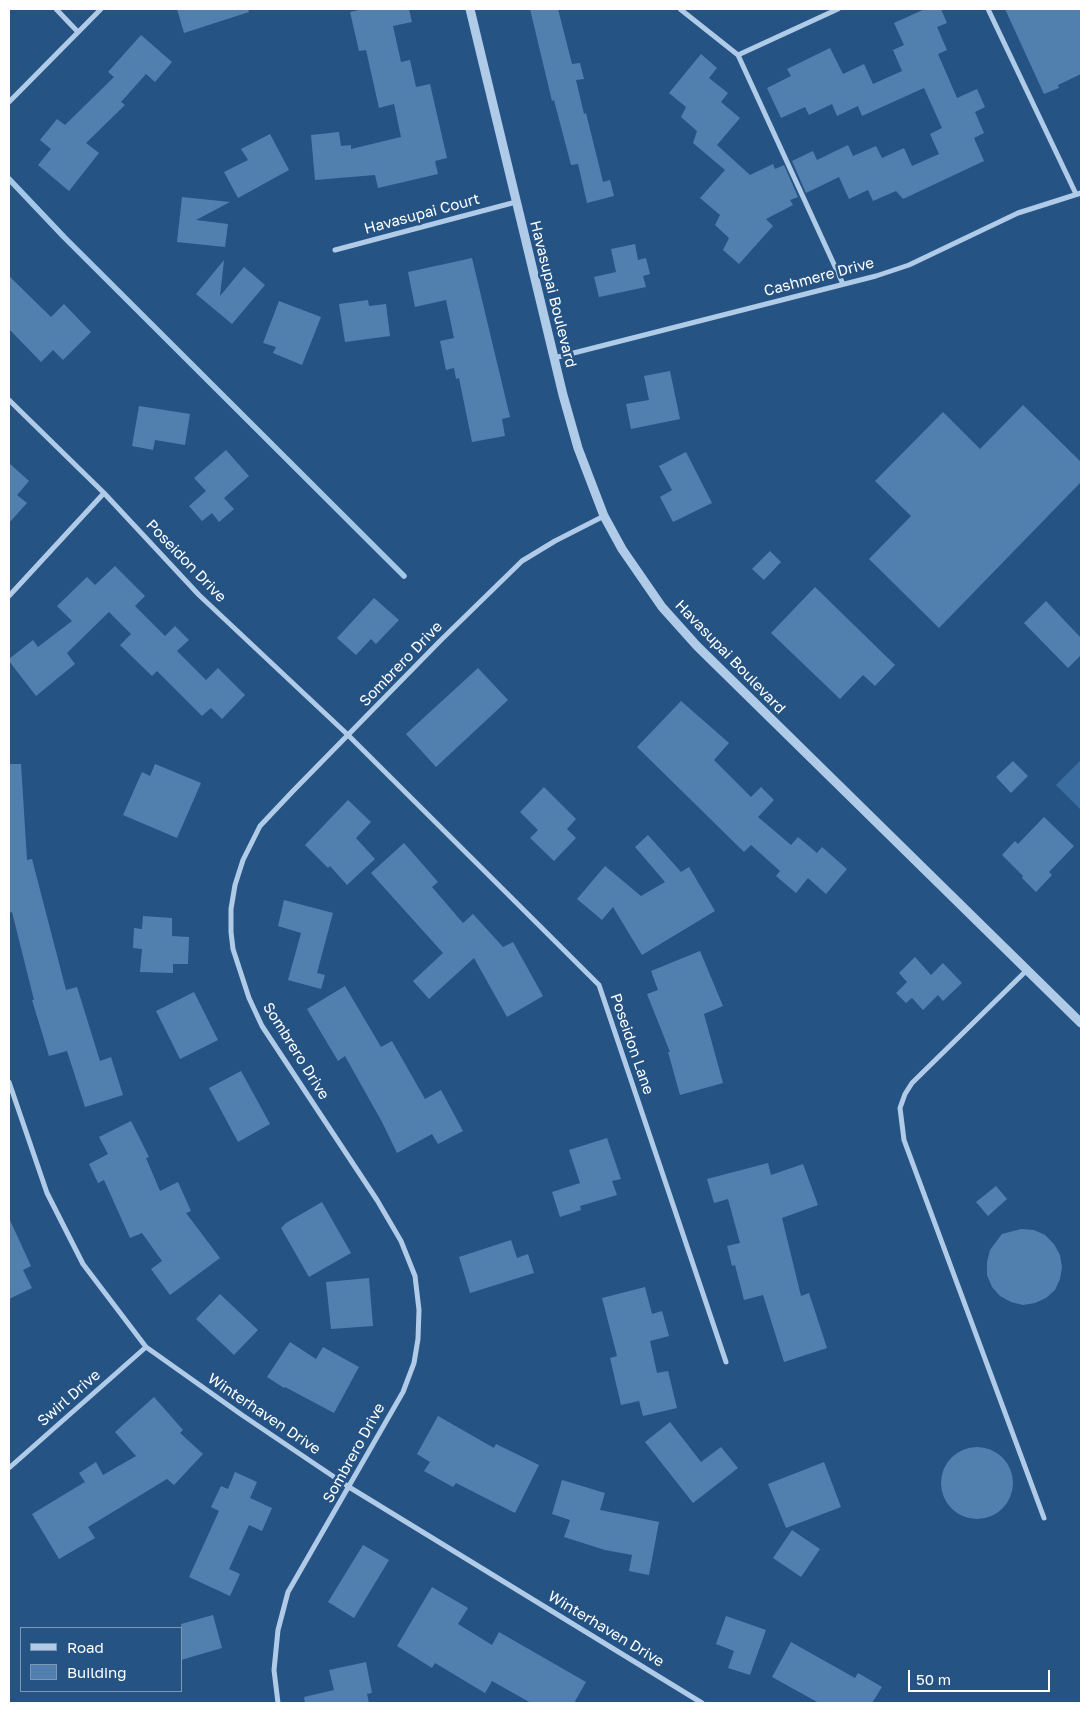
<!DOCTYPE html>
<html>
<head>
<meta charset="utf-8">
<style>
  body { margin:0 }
  #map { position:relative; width:1090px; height:1712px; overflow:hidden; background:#255384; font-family:"Golos Text",sans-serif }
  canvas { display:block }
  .frame { position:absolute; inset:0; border:10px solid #fff; pointer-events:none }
  .legend { position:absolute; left:20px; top:1627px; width:162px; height:65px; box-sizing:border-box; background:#255384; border:1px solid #7c98b5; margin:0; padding:6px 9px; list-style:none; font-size:15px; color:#fff }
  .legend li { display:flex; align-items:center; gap:10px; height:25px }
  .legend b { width:25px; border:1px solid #7c98b5 }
  .scale { position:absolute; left:908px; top:1670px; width:142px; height:22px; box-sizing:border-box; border:2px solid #fff; border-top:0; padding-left:6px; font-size:15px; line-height:18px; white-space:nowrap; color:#fff; -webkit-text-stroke:4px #255384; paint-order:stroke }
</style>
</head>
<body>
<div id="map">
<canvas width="1090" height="1712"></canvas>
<div class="frame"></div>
<ul class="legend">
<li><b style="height:6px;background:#afcbe8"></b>Road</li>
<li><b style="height:14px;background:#5280ae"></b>Building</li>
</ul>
<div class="scale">50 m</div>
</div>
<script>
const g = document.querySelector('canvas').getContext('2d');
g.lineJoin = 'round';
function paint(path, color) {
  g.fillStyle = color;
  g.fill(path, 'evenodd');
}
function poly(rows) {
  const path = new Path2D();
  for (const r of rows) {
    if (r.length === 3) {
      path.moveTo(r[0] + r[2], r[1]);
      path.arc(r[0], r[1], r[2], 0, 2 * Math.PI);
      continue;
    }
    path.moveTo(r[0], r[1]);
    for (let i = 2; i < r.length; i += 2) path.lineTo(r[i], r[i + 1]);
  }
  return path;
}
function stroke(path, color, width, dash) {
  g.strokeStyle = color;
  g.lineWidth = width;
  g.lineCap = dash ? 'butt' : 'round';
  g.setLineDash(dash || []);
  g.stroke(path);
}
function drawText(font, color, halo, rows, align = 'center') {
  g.font = font + ' "Golos Text",sans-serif';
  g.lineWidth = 5;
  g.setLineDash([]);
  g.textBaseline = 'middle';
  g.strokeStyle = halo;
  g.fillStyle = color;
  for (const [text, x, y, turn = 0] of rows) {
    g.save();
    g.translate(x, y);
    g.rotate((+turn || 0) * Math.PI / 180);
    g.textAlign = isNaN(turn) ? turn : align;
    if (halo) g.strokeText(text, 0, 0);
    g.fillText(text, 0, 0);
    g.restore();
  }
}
paint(poly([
  [1081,760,1081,810,1056,785]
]), '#3a6ea1');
stroke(poly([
  [9,179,64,237,404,576]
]), '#a3c7e8', 5.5);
paint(poly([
  [177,9,248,9,249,12,184,33],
  [364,9,409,9,412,22,393,26,401,62,410,60,416,87,430,84,447,158,435,161,438,174,378,188,375,175,315,180,311,135,339,132,341,146,351,145,351,149,401,137,394,104,379,108,366,50,359,51,350,12],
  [530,9,558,9,572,64,580,63,584,79,576,80,584,114,586,113,603,182,610,180,614,196,587,203,578,164,571,165,554,100,552,101],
  [925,9,941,9,947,23,937,27,947,50,938,54,957,98,977,89,985,107,975,112,984,133,974,138,984,161,903,199,896,191,873,201,868,190,849,199,839,177,806,193,792,161,813,151,817,160,848,145,853,156,876,146,882,158,904,148,912,166,939,154,930,134,942,128,924,88,862,116,858,106,837,116,832,104,809,115,805,107,781,118,767,88,791,76,787,69,830,48,843,74,864,64,873,84,902,71,893,50,904,45,894,23],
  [1005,9,1081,9,1081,74,1058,85,1059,88,1044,94],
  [141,35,172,62,155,82,146,74,121,102,125,105,86,143,99,153,69,191,38,165,51,149,40,140,57,119,65,125,114,77,108,72],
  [701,54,717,68,709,78,728,93,721,102,740,118,717,145,750,175,773,164,775,169,784,165,798,197,790,200,793,205,766,219,773,226,739,264,723,250,729,238,715,225,720,215,700,198,725,170,693,143,697,131,681,117,686,107,669,93],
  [270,134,289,170,238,198,224,172,248,160,241,149],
  [182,197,230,202,196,220,228,224,225,247,177,242],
  [635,244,638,260,646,258,650,274,643,276,646,287,599,297,594,277,616,272,611,249],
  [472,258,510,417,502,419,505,436,472,442,459,378,456,379,454,368,446,370,440,341,454,338,446,300,415,307,408,272],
  [224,260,220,296,244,267,265,285,232,324,196,294],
  [9,276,51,317,64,304,91,332,63,360,53,350,41,362,9,329],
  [368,300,369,306,386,304,390,336,345,342,339,304],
  [279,301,321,317,302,365,273,353,276,347,263,343],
  [670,371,680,419,631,429,626,404,649,400,644,376],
  [1023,405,1081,462,1081,482,939,628,869,559,911,516,875,481,943,412,980,449],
  [139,406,190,414,185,445,155,440,153,450,132,446],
  [226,450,249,476,224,498,234,509,219,522,212,513,202,521,189,506,206,491,194,478],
  [686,452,712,503,673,522,660,497,672,490,659,466],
  [9,463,29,481,17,495,27,503,9,523],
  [770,551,781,562,764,580,752,569],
  [115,566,145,596,135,606,165,636,175,626,189,640,177,651,206,680,218,668,245,695,222,719,211,708,202,716,157,671,152,676,120,645,131,634,109,612,67,653,75,664,36,696,9,661,9,659,33,640,38,647,72,621,57,606,87,577,95,585],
  [815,587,895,665,875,686,863,675,840,699,771,633],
  [374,598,399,620,376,644,371,639,356,655,337,638],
  [1046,601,1081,638,1081,655,1068,668,1024,623],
  [478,668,508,700,436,767,406,734],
  [681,701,729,743,714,760,751,797,761,787,774,800,758,817,791,845,798,837,817,853,822,847,847,869,826,894,808,878,796,893,776,876,780,871,751,845,744,852,637,747],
  [1013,761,1028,776,1011,793,996,777],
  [9,764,21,764,27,860,32,859,66,990,77,987,100,1061,111,1057,123,1095,85,1107,67,1051,49,1056,32,1000,34,1000,12,912,9,913],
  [155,764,201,783,177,838,123,815,142,772,150,776],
  [544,787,576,819,567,829,576,838,554,861,530,838,538,830,520,812],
  [348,800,371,822,356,838,375,859,347,885,330,866,328,868,305,845],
  [1044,817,1074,846,1049,872,1052,875,1036,892,1022,878,1023,876,1002,855,1015,841,1018,844],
  [648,835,681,872,689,867,715,911,642,955,613,907,602,920,577,899,605,866,641,896,665,882,635,847],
  [404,843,438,882,432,887,463,923,473,914,503,947,513,942,543,996,507,1017,474,958,429,999,413,981,443,953,371,873],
  [284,900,333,913,317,973,325,975,321,989,288,980,301,933,278,926],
  [143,916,172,918,172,936,189,937,188,964,173,964,173,973,140,972,142,949,133,948,134,928,142,929],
  [700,951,723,1006,704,1014,723,1083,680,1095,668,1052,670,1052,647,994,658,990,651,971],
  [915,957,931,975,943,963,962,983,943,1001,938,995,923,1010,912,998,906,1003,896,993,907,982,899,973],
  [345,986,381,1047,392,1041,425,1099,441,1090,463,1131,438,1144,432,1134,397,1153,382,1122,345,1056,338,1061,307,1009],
  [194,992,218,1040,180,1059,156,1011],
  [241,1071,270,1124,238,1142,209,1088],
  [131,1121,149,1157,146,1158,160,1191,178,1182,191,1211,186,1213,220,1258,170,1295,151,1269,162,1261,142,1233,130,1238,104,1180,98,1183,89,1164,108,1154,99,1137],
  [607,1138,621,1179,612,1181,617,1195,580,1206,581,1210,560,1217,552,1192,580,1183,569,1150],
  [768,1163,771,1175,803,1164,818,1205,782,1218,801,1296,809,1293,827,1348,784,1362,763,1295,744,1300,735,1265,732,1266,727,1246,740,1243,728,1199,714,1203,707,1179],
  [996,1186,1007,1199,988,1216,976,1202],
  [322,1202,351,1253,309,1277,281,1228,286,1223],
  [9,1218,31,1266,23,1270,32,1288,9,1299],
  [1021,1229,1034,1230,1045,1235,1054,1244,1060,1255,1062,1267,1060,1279,1055,1290,1046,1298,1035,1303,1023,1305,1011,1302,1000,1296,992,1287,987,1275,987,1262,990,1250,1002,1234],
  [511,1240,517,1258,528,1254,534,1273,470,1293,459,1257],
  [369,1278,373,1326,331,1329,326,1282],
  [645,1287,652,1314,662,1311,669,1336,650,1341,657,1373,668,1371,677,1408,643,1416,639,1401,621,1405,610,1358,617,1356,602,1298],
  [220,1294,258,1330,234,1355,196,1319],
  [290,1342,316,1359,323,1347,359,1367,334,1413,285,1387,284,1388,267,1377],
  [154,1397,183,1430,180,1433,203,1454,174,1485,167,1479,88,1527,95,1538,59,1559,32,1514,85,1482,79,1473,96,1462,103,1475,136,1456,115,1432],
  [438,1416,494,1448,496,1444,539,1465,515,1513,456,1483,453,1487,424,1471,430,1462,417,1454],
  [670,1422,701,1462,721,1447,738,1468,693,1503,645,1442],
  [977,1483,36],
  [824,1462,841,1507,786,1528,768,1484],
  [235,1472,257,1482,250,1498,272,1508,262,1531,249,1525,229,1569,240,1574,230,1596,189,1577,219,1511,211,1507,221,1486,228,1489],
  [562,1480,605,1493,600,1510,659,1522,649,1575,629,1571,632,1555,605,1550,564,1537,570,1520,552,1514],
  [792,1530,820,1549,801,1577,773,1558],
  [363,1545,389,1560,354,1618,328,1602],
  [432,1587,468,1608,458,1624,492,1645,499,1632,586,1682,574,1703,531,1703,492,1681,485,1693,435,1663,432,1668,397,1646],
  [213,1615,222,1648,181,1660,181,1624],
  [726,1616,766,1630,750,1675,728,1668,734,1651,716,1644],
  [791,1642,855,1678,858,1673,882,1687,872,1703,819,1703,772,1677],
  [366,1662,372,1693,367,1694,369,1703,305,1703,304,1697,334,1690,329,1670]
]), '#5280ae');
stroke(poly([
  [56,9,78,32],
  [680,9,738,55,843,284],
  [988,9,1076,194],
  [738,55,838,9],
  [9,102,101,9],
  [335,250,516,202],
  [554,358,876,276,909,265,1018,213,1081,193],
  [9,400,104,493,199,595,348,735,599,985,726,1362],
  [9,596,104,493],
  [1027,970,912,1083,905,1094,900,1108,904,1140,1044,1518],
  [9,1082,47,1193,83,1264,146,1347,242,1415,349,1487,702,1703],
  [9,1468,146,1347],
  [278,1703,274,1670,278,1630,288,1592,403,1392,414,1363,418,1339,419,1310,415,1276,401,1241,377,1200,262,1026,249,998,233,949,231,932,231,909,235,885,243,860,260,826,293,791,440,641,522,561,555,541,604,516]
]), '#afcbe8', 5);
stroke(poly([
  [470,9,563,395,578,448,604,516,622,549,662,607,697,646,1081,1023]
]), '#afcbe8', 9);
drawText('15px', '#fff', '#255384', [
  ["Havasupai Court",422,214,-15],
  ["Cashmere Drive",819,277,-15],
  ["Havasupai Boulevard",553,294,76],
  ["Poseidon Drive",186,561,46],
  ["Havasupai Boulevard",730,657,46],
  ["Sombrero Drive",401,664,-46],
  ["Poseidon Lane",632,1044,71],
  ["Sombrero Drive",296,1051,58],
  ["Swirl Drive",69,1398,-41],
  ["Winterhaven Drive",264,1414,34],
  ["Sombrero Drive",354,1453,-61],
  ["Winterhaven Drive",606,1629,31]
]);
</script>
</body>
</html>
